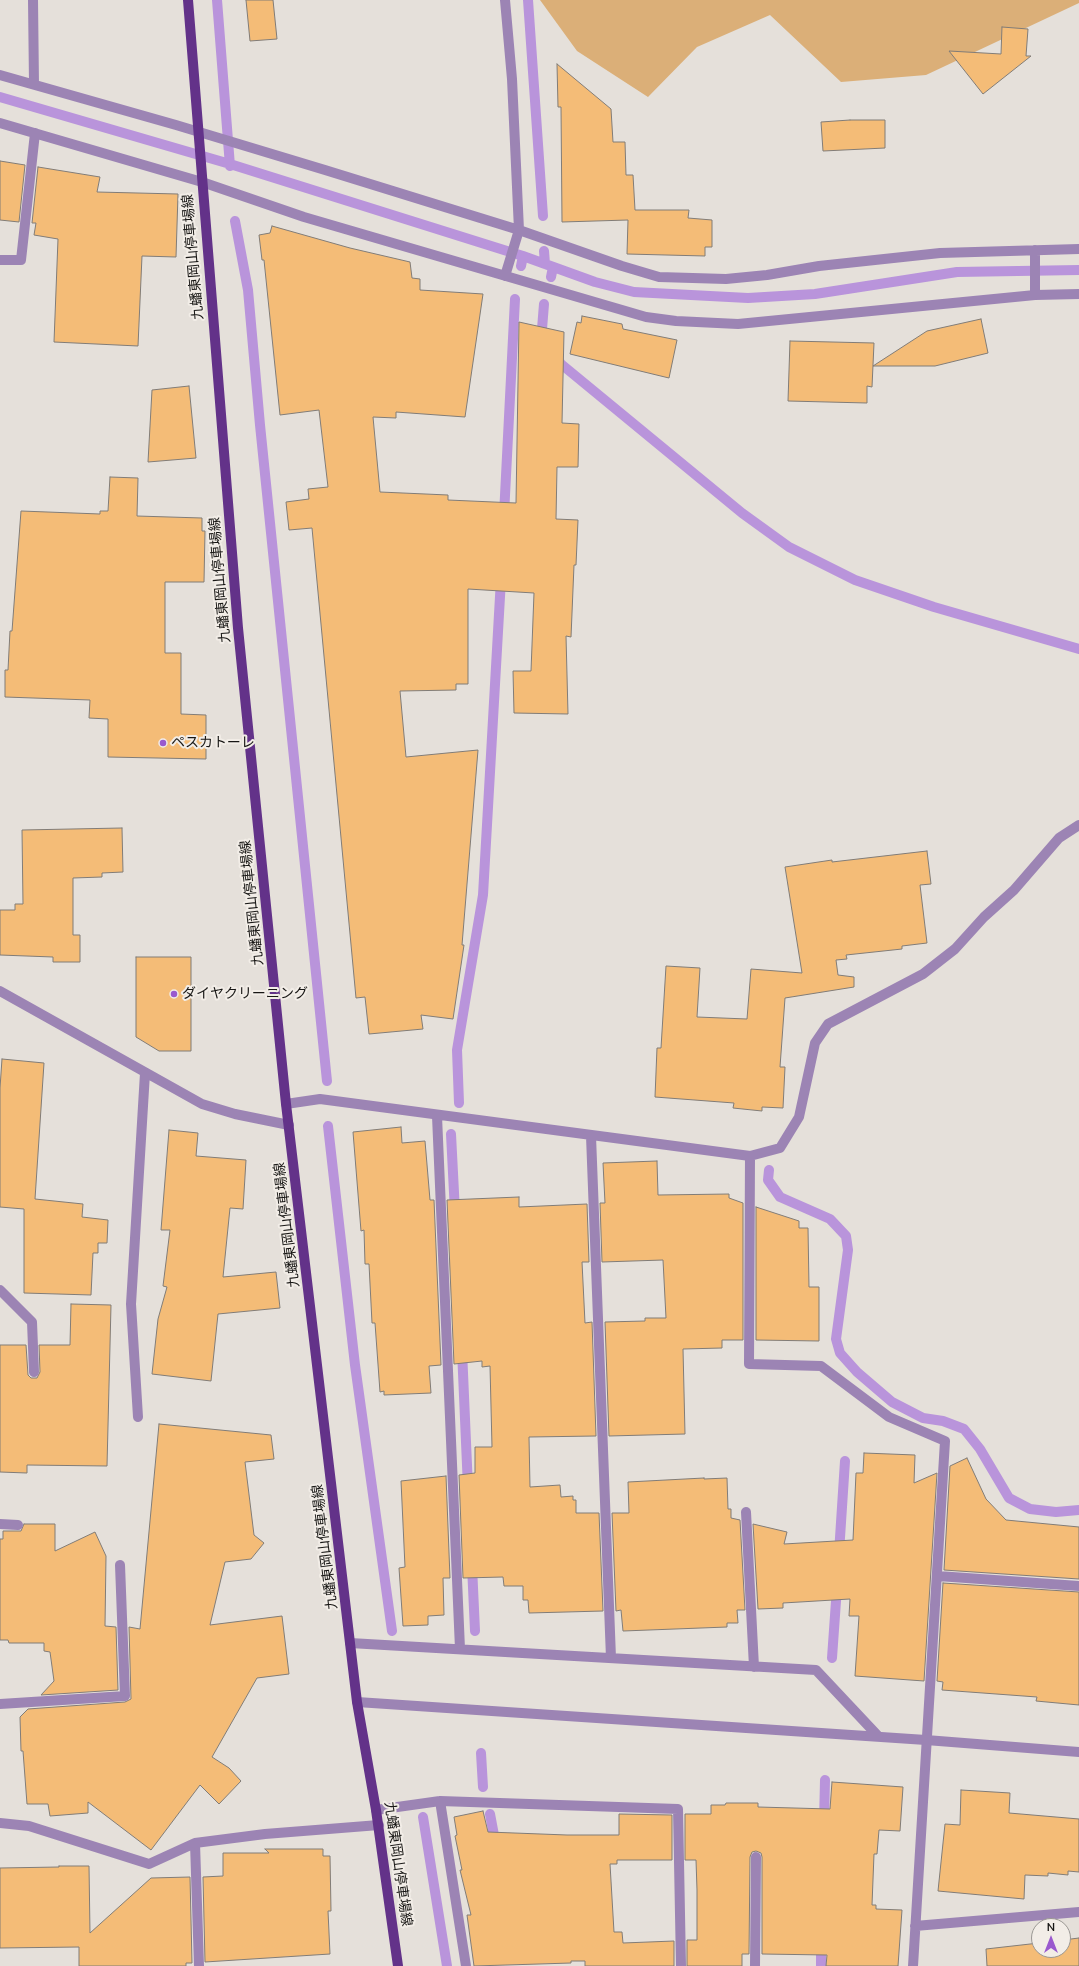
<!DOCTYPE html>
<html>
<head>
<meta charset="utf-8">
<style>
  body { margin:0 }
  #map { position:relative; width:1079px; height:1966px; overflow:hidden; background:#e5e0da; font-family:Mulish,sans-serif }
  canvas { display:block }
  .north { position:absolute; left:1031px; top:1918px; width:40px; height:40px; box-sizing:border-box; background:#f2ede7; border:1px solid #9a9793; border-radius:50%; rotate:0deg; font-size:11px; font-weight:700; line-height:16px; text-align:center; color:#171614 }
  .north::after { content:''; display:block; margin:auto; width:14px; height:18px; background:#9a59ce; clip-path:polygon(50% 0,100% 100%,50% 72%,0 100%) }
</style>
</head>
<body>
<div id="map">
<canvas width="1079" height="1966"></canvas>
<div class="north">N</div>
</div>
<script>
const g = document.querySelector('canvas').getContext('2d');
g.lineJoin = 'round';
function paint(path, color) {
  g.fillStyle = color;
  g.fill(path, 'evenodd');
}
function poly(rows) {
  const path = new Path2D();
  for (const r of rows) {
    path.moveTo(r[0], r[1]);
    for (let i = 2; i < r.length; i += 2) path.lineTo(r[i], r[i + 1]);
  }
  return path;
}
function stroke(path, color, width, dash) {
  g.strokeStyle = color;
  g.lineWidth = width;
  g.lineCap = dash ? 'butt' : 'round';
  g.setLineDash(dash || []);
  g.stroke(path);
}
function drawText(font, color, halo, rows, align = 'center') {
  g.font = font + ' Mulish,"Noto Sans JP",sans-serif';
  g.lineWidth = 4;
  g.setLineDash([]);
  g.textBaseline = 'middle';
  g.strokeStyle = halo;
  g.fillStyle = color;
  for (const [text, x, y, turn = 0] of rows) {
    g.save();
    g.translate(x, y);
    g.rotate((+turn || 0) * Math.PI / 180);
    g.textAlign = isNaN(turn) ? turn : align;
    if (halo) g.strokeText(text, 0, 0);
    g.fillText(text, 0, 0);
    g.restore();
  }
}
paint(poly([
  [540,0,1079,0,1079,3,926,75,841,82,770,15,697,47,648,97,577,51]
]), '#dbaf78');
stroke(poly([
  [217,0,230,166],
  [528,0,543,216],
  [0,97,230,164,523,256,595,282,634,292,748,298,815,294,957,272,1079,270],
  [235,221,248,290,260,425,327,1081],
  [544,251,545,264],
  [521,266,523,256],
  [551,277,553,267],
  [544,304,542,329,546,340],
  [555,355,561,364,742,513,789,547,855,580,934,607,1079,649],
  [504,515,515,299],
  [459,1103,457,1050,483,895,501,579],
  [328,1126,355,1365,392,1631],
  [451,1134,455,1212],
  [769,1170,768,1180,780,1197,830,1219,846,1236,848,1250,836,1339,840,1353,857,1372,892,1402,923,1418,943,1421,964,1429,980,1449,1009,1498,1030,1509,1056,1512,1079,1510],
  [462,1350,468,1488],
  [839,1553,845,1461],
  [472,1566,475,1631],
  [832,1658,837,1587],
  [481,1753,483,1787],
  [490,1814,496,1846],
  [423,1817,447,1966],
  [824,1822,825,1780],
  [821,1966,821,1942]
]), '#b994db', 10);
const building = poly([
  [246,0,273,0,277,39,250,41,246,0],
  [1002,27,1028,29,1026,56,1031,56,983,94,949,51,1001,54,1002,27],
  [557,64,611,109,613,142,625,142,626,175,633,175,635,210,689,210,688,218,712,220,712,247,705,247,705,256,627,254,628,220,562,222,561,107,558,107,557,64],
  [850,120,885,120,885,148,823,151,821,122,850,120],
  [0,161,25,165,19,222,0,220,0,161],
  [38,167,100,177,97,192,178,194,176,257,142,256,138,346,54,342,58,239,34,235,36,223,32,223,38,167],
  [272,226,350,248,410,262,412,278,420,279,420,290,483,294,465,417,396,412,396,418,373,417,380,492,448,495,448,500,516,503,519,322,564,332,562,423,579,424,578,467,557,467,556,519,578,520,576,565,574,565,571,637,566,636,568,714,514,713,513,671,531,671,534,593,468,589,468,684,456,684,456,690,400,691,406,757,478,750,462,945,464,945,453,1019,421,1015,423,1029,369,1034,365,997,356,998,312,528,289,530,286,502,309,499,308,489,328,487,319,410,280,415,264,260,262,260,259,235,270,233,272,226],
  [582,316,622,324,623,329,677,340,669,378,570,354,577,322,581,323,582,316],
  [981,319,988,353,935,366,873,366,927,331,981,319],
  [790,341,874,343,872,387,867,386,867,403,788,401,790,341],
  [189,386,196,458,148,462,152,390,189,386],
  [110,477,138,478,137,516,202,518,202,531,205,531,204,582,165,582,165,653,181,653,181,714,206,715,206,759,108,757,108,719,89,718,90,700,5,697,5,670,8,670,10,631,12,631,21,511,100,514,100,511,108,511,110,477],
  [122,828,123,872,102,873,102,877,73,878,73,935,80,935,80,962,53,962,53,957,0,955,0,910,15,910,15,904,23,904,22,830,122,828],
  [927,851,931,884,920,885,927,943,902,946,902,949,846,955,847,959,836,960,838,975,854,977,854,987,785,998,780,1067,785,1067,783,1108,762,1107,762,1111,733,1108,734,1103,655,1097,657,1048,661,1048,666,966,700,968,697,1017,747,1019,751,969,802,973,785,867,832,860,832,862,927,851],
  [136,957,191,957,191,1051,159,1051,136,1037,136,957],
  [2,1059,44,1063,35,1199,83,1204,82,1217,108,1220,107,1243,98,1243,98,1253,93,1253,91,1295,24,1293,24,1209,0,1207,0,1088,2,1059],
  [401,1127,402,1143,425,1141,430,1200,434,1200,441,1365,429,1366,431,1393,384,1395,384,1391,380,1392,375,1323,372,1323,369,1264,365,1264,364,1230,361,1231,353,1132,401,1127],
  [169,1130,198,1133,196,1156,246,1160,243,1209,230,1208,223,1277,276,1272,280,1308,218,1314,211,1381,152,1374,158,1319,167,1287,163,1286,170,1230,161,1230,169,1130],
  [657,1161,658,1195,729,1194,729,1198,743,1203,743,1340,722,1340,722,1348,683,1349,685,1434,609,1436,605,1322,645,1321,645,1318,666,1318,663,1260,602,1262,600,1203,605,1203,603,1163,657,1161],
  [519,1197,519,1207,587,1204,589,1262,582,1262,585,1323,592,1322,596,1436,529,1437,530,1487,560,1485,561,1497,573,1496,573,1500,576,1500,576,1513,599,1513,603,1611,529,1613,528,1600,523,1600,523,1586,504,1586,503,1577,463,1578,459,1475,475,1473,475,1447,492,1447,490,1366,482,1367,482,1361,454,1364,447,1200,519,1197],
  [756,1207,799,1221,799,1228,808,1228,809,1287,819,1287,819,1341,756,1340,756,1207],
  [71,1304,111,1305,107,1466,27,1465,27,1473,0,1472,0,1345,26,1345,28,1375,31,1378,37,1378,40,1372,39,1345,70,1345,71,1304],
  [159,1424,271,1435,274,1459,245,1462,254,1535,264,1543,251,1559,225,1562,210,1625,282,1616,289,1674,257,1678,212,1757,229,1768,241,1781,219,1804,200,1785,151,1850,88,1802,88,1813,50,1816,48,1804,27,1804,23,1751,21,1751,20,1717,28,1709,125,1702,131,1699,129,1627,140,1629,159,1424],
  [864,1453,915,1455,914,1483,937,1473,924,1681,855,1676,859,1616,849,1616,850,1599,783,1603,783,1608,758,1609,753,1524,787,1532,784,1544,853,1540,856,1473,863,1473,864,1453],
  [967,1458,986,1499,1006,1520,1079,1527,1079,1579,944,1570,950,1466,967,1458],
  [446,1476,450,1578,443,1578,444,1615,428,1616,428,1625,403,1626,399,1568,405,1567,401,1481,446,1476],
  [704,1478,704,1479,727,1478,728,1509,731,1509,731,1518,740,1520,745,1610,737,1610,738,1623,727,1623,727,1627,623,1631,621,1610,616,1611,612,1513,629,1513,628,1482,704,1478],
  [24,1524,55,1524,55,1551,95,1532,106,1556,105,1626,116,1627,118,1690,41,1695,54,1681,50,1652,44,1651,44,1643,9,1643,8,1640,0,1640,0,1539,3,1539,3,1531,21,1531,24,1524],
  [943,1583,1079,1592,1079,1705,1036,1701,1037,1697,942,1690,943,1682,937,1681,943,1583],
  [832,1782,903,1787,900,1831,879,1830,877,1854,874,1854,872,1905,876,1905,876,1909,902,1910,898,1966,826,1966,827,1955,762,1954,762,1857,761,1853,756,1851,752,1852,750,1857,749,1954,742,1954,742,1966,687,1966,687,1940,697,1940,697,1890,696,1860,685,1860,685,1814,711,1814,711,1805,725,1805,726,1803,758,1803,758,1807,830,1809,832,1782],
  [961,1790,1010,1793,1009,1813,1079,1819,1079,1872,1068,1871,1068,1875,1048,1873,1048,1876,1025,1875,1024,1899,938,1891,945,1824,960,1825,961,1790],
  [483,1811,488,1832,567,1835,619,1835,619,1814,672,1815,672,1860,617,1860,617,1864,610,1864,614,1932,622,1932,623,1943,674,1941,674,1966,585,1966,585,1961,571,1961,571,1963,474,1966,467,1915,471,1915,460,1870,462,1870,455,1836,457,1835,454,1817,483,1811],
  [265,1849,323,1849,323,1856,330,1856,331,1911,328,1911,330,1954,205,1962,203,1877,223,1876,223,1853,269,1853,265,1849],
  [59,1866,89,1866,90,1933,151,1878,190,1877,192,1963,186,1963,186,1966,79,1966,79,1947,0,1948,0,1868,59,1867,59,1866],
  [1079,1938,1079,1966,987,1966,986,1949,1039,1943,1039,1950,1063,1950,1063,1940,1079,1938]
]);
paint(building, '#f4bc77');
stroke(building, '#817c77', 1);
stroke(poly([
  [33,0,34,84],
  [505,0,512,79,519,230,505,276],
  [0,75,176,125,325,170,519,230,622,266,659,277,726,279,767,275,819,266,940,253,1079,249],
  [0,123,202,182,304,217,646,317,676,321,738,324,1035,295,1079,294],
  [1035,250,1035,295],
  [0,260,21,260,35,133],
  [0,991,202,1104,235,1114,289,1125],
  [286,1104,320,1099,750,1156,780,1148,799,1117,815,1043,828,1024,923,974,955,949,984,917,1014,890,1059,838,1079,825],
  [437,1116,460,1649],
  [591,1136,611,1658],
  [750,1156,749,1364,821,1366,889,1417,945,1441,913,1966],
  [0,1290,32,1322,34,1372],
  [138,1417,131,1304,145,1073],
  [746,1512,754,1667],
  [0,1524,18,1525],
  [938,1576,1079,1586],
  [350,1643,816,1670,878,1736],
  [357,1702,926,1740,1079,1752],
  [0,1704,125,1696,120,1565],
  [440,1801,466,1966],
  [376,1810,440,1801,678,1809,681,1966],
  [0,1823,29,1826,149,1864,195,1843,265,1834,379,1825],
  [195,1843,199,1966],
  [915,1926,1079,1912],
  [755,1966,756,1857]
]), '#9c84b4', 10);
stroke(poly([
  [188,0,238,628,286,1104,357,1702,376,1810,398,1966]
]), '#633289', 10);
for (const [x, y, r, color] of [
  [163,743,4,"#9a59ce"],
  [174,994,4,"#9a59ce"]
]) {
  const dot = new Path2D();
  dot.arc(x, y, r, 0, 2 * Math.PI);
  g.fillStyle = color;
  g.fill(dot);
  stroke(dot, '#f2ede7', 1.5);
}
drawText('14px', '#171614', '#f2ede7', [
  ["九蟠東岡山停車場線",193,257,-95],
  ["九蟠東岡山停車場線",220,580,-95],
  ["九蟠東岡山停車場線",252,903,-96],
  ["九蟠東岡山停車場線",287,1225,-97],
  ["九蟠東岡山停車場線",325,1547,-97],
  ["九蟠東岡山停車場線",398,1864,82]
]);
drawText('14px', '#171614', '#f2ede7', [
  ["ペスカトーレ",171,743],
  ["ダイヤクリーニング",182,994]
], 'left');
</script>
</body>
</html>
